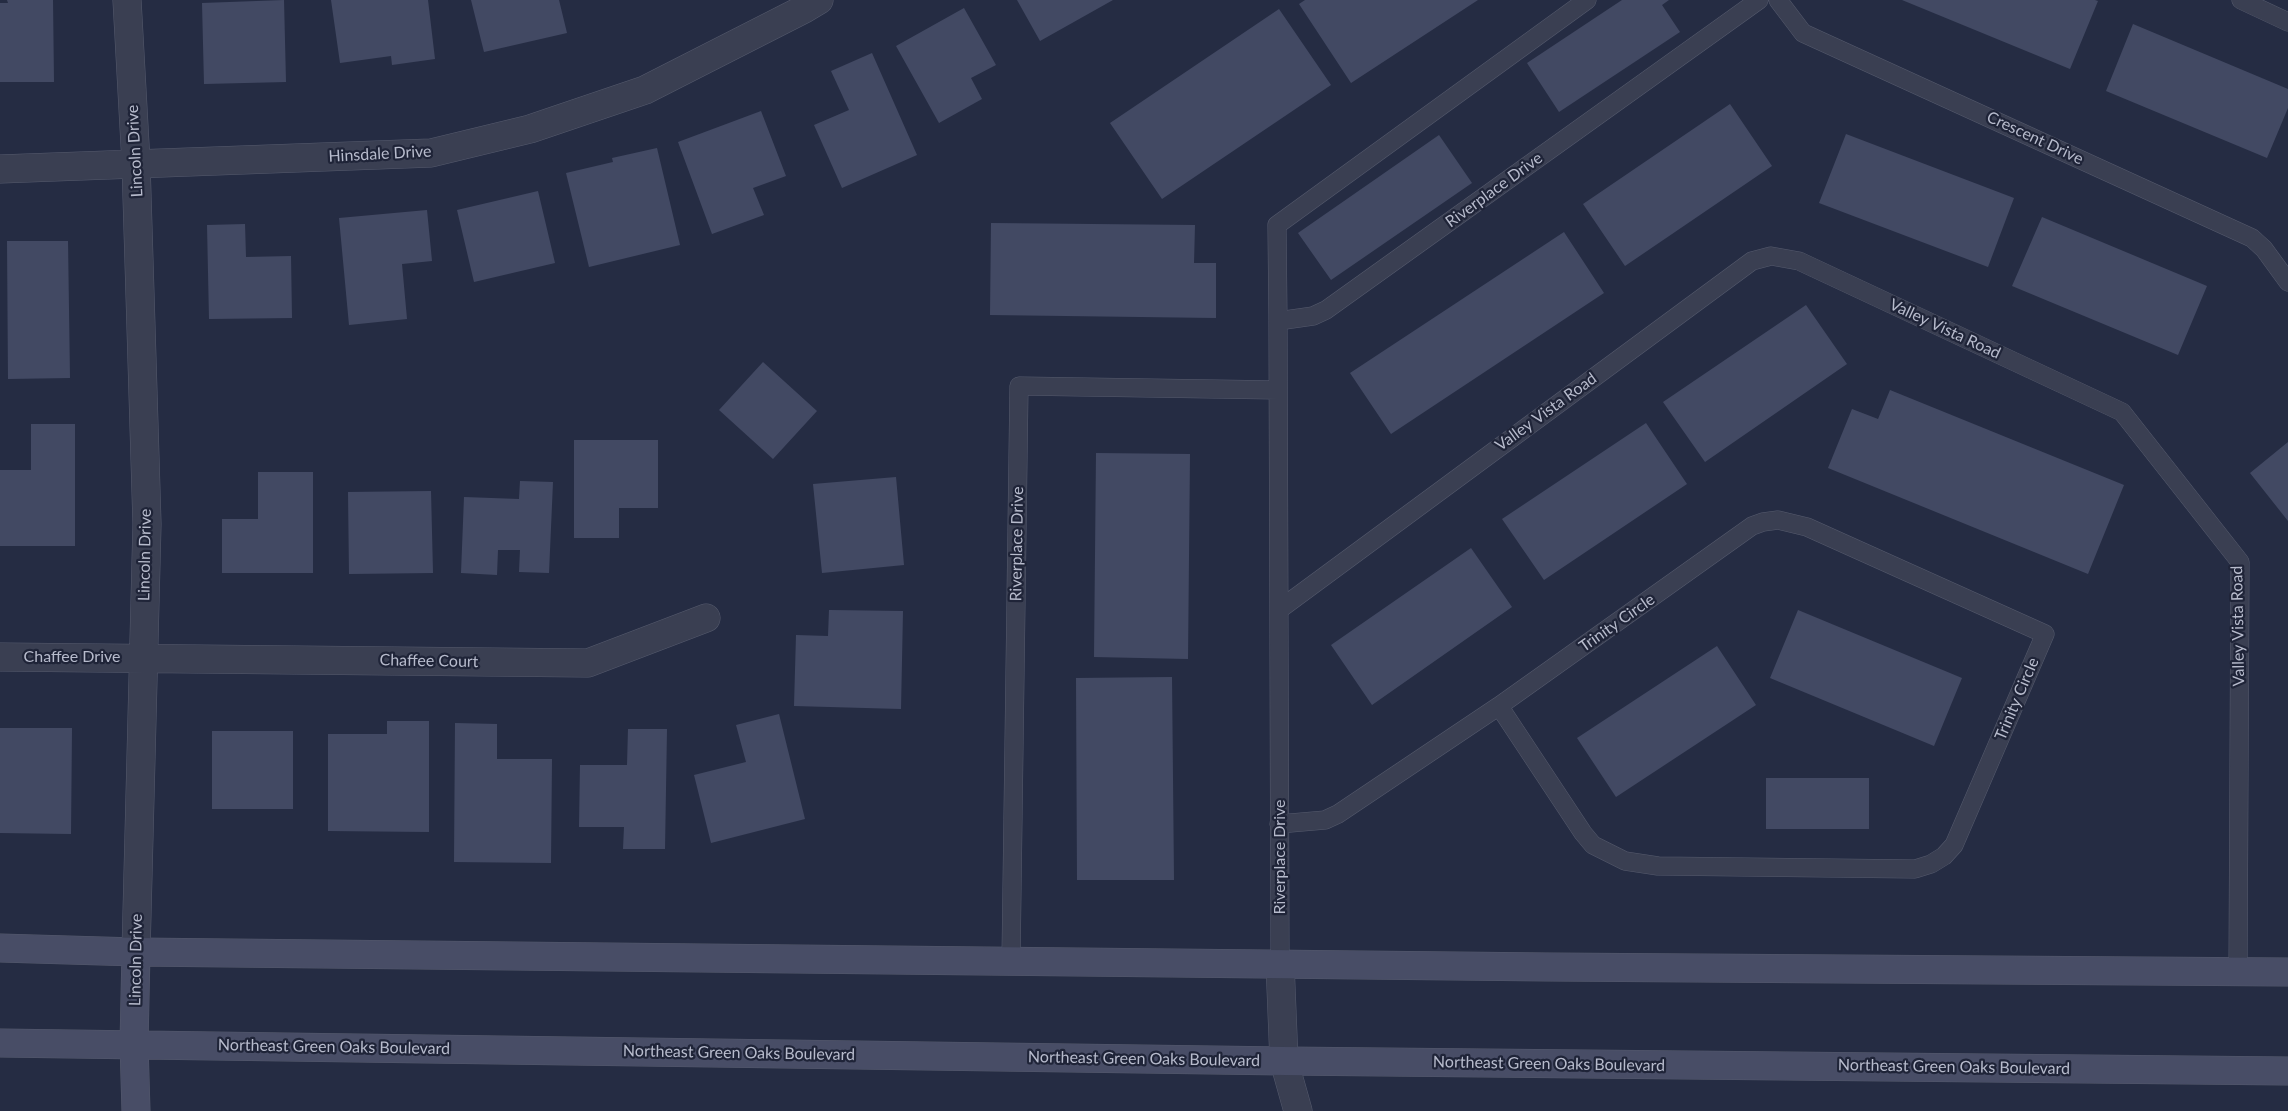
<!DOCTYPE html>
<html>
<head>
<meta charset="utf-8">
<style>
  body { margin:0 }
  canvas { display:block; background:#252c43 }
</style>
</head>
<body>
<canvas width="2288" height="1111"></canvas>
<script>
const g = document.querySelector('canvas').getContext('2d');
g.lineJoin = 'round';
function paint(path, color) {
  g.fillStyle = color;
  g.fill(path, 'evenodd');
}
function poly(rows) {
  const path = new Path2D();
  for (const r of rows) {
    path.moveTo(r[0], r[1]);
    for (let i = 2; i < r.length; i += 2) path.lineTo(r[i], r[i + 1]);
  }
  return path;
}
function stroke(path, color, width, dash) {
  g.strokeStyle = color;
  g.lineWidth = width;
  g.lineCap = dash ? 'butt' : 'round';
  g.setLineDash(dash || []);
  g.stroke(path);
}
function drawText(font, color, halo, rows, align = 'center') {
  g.font = font + ' Lato,sans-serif';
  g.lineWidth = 4.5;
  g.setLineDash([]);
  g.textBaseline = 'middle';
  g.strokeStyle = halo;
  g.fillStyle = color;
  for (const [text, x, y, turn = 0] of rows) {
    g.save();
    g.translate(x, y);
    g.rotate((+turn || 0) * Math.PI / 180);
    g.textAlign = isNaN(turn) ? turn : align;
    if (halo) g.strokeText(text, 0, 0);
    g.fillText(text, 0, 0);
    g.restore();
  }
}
paint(poly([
  [7,0,53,0,54,82,0,82,0,3,8,3],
  [284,0,286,82,204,84,202,3],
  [331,0,428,0,435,59,392,65,391,56,340,63],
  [471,0,559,0,567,33,484,52],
  [1017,0,1113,0,1040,41],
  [1305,0,1478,0,1351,83,1299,4],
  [1622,0,1669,0,1662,5,1680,32,1559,112,1527,63],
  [1902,0,2095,0,2098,1,2070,69],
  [964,8,996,65,971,78,982,99,939,123,896,46],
  [1279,9,1331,85,1162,199,1110,123],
  [2133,24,2288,89,2288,108,2267,158,2106,91],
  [872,53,917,155,842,188,814,125,849,110,831,71],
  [1730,104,1772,166,1625,266,1583,204],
  [761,111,786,176,753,188,764,215,712,234,678,142],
  [1846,134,2014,198,1988,267,1819,203],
  [1439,135,1472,183,1331,280,1298,233],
  [657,148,680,245,589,267,566,173,613,162,612,158],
  [538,191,555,263,474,282,457,210],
  [427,210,432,261,402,264,407,319,349,325,339,218],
  [2042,217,2207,286,2178,355,2012,286],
  [991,223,1195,225,1194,263,1216,263,1216,318,990,315],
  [245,224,246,257,291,256,292,318,209,319,207,225],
  [1564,232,1604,293,1391,434,1350,373],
  [7,241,68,241,70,378,8,379],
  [1806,305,1847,364,1705,462,1663,402],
  [763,362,817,411,773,459,719,410],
  [1890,390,2124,485,2088,574,1828,468,1852,409,1878,419],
  [1646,423,1687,484,1544,580,1502,519],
  [31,424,75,424,75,546,0,546,0,470,31,470],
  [574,440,658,440,658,508,619,508,619,538,574,538],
  [2288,442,2288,521,2250,473],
  [1096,453,1190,454,1188,659,1094,657],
  [258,472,313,472,313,573,222,573,222,519,258,519],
  [896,477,904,565,822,573,813,484],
  [520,481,553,482,549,573,519,572,520,550,498,550,497,575,461,573,464,497,519,499],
  [431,491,433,573,349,574,348,492],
  [1471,548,1512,607,1372,705,1331,645],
  [829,610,903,611,901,709,794,706,796,635,828,636],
  [1798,610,1962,678,1934,746,1770,678],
  [1717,646,1756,705,1616,797,1577,738],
  [1172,677,1174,880,1077,880,1076,678],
  [779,714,805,819,711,843,694,775,746,762,736,725],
  [387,721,429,721,429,832,328,831,328,734,387,734],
  [455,723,497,724,497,759,552,759,551,863,454,862],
  [0,728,72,728,71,834,0,833],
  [628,729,667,729,665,849,623,849,624,827,579,827,580,765,627,765],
  [212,731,293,731,293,809,212,809],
  [1766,778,1869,778,1869,829,1766,829]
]), '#424963');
const lane = poly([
  [1778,0,1803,33,2252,238,2264,249,2288,282],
  [2241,0,2288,22],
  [1278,321,1277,225,1587,0],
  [1280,609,1752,261,1771,256,1799,261,2122,412,2240,562,2238,972],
  [1279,824,1325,820,1338,814,1499,706,1752,526,1763,522,1778,520,1807,527,2045,634,1954,845,1944,856,1931,864,1915,869,1658,866,1625,861,1593,845,1583,833,1499,706],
  [1011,960,1019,386,1278,390],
  [1280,963,1278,321,1313,316,1326,310,1759,0]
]);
const street = poly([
  [127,0,136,163,147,524,136,952],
  [0,169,431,153,530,129,645,90,804,9,819,0],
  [0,657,588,663,706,618],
  [1280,963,1284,1061,1298,1111]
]);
const secondary = poly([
  [0,948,136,952,1549,967,2288,972],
  [0,1043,1284,1061,2288,1071],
  [136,1111,134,1044,136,952]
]);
stroke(lane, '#555a6d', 19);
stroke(street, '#555a6d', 29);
stroke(secondary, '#555a6d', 29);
stroke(lane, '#3a3f52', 18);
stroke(street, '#3a3f52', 28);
stroke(secondary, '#484d66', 28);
drawText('16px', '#b7bbcc', '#1f2438', [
  ["Crescent Drive",2035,138,25],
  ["Lincoln Drive",135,151,-93],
  ["Hinsdale Drive",380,154,-3],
  ["Riverplace Drive",1494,190,-36],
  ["Valley Vista Road",1945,329,25],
  ["Valley Vista Road",1546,412,-36],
  ["Riverplace Drive",1017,544,-89],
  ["Lincoln Drive",145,555,-89],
  ["Trinity Circle",1617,623,-35],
  ["Valley Vista Road",2238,626,-91],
  ["Chaffee Drive",72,657],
  ["Chaffee Court",429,661,1],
  ["Trinity Circle",2017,699,-67],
  ["Riverplace Drive",1280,857,-90],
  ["Lincoln Drive",136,960,-89],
  ["Northeast Green Oaks Boulevard",334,1047,1],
  ["Northeast Green Oaks Boulevard",739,1053,1],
  ["Northeast Green Oaks Boulevard",1144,1059,1],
  ["Northeast Green Oaks Boulevard",1549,1064,1],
  ["Northeast Green Oaks Boulevard",1954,1067,1]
]);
</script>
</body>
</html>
